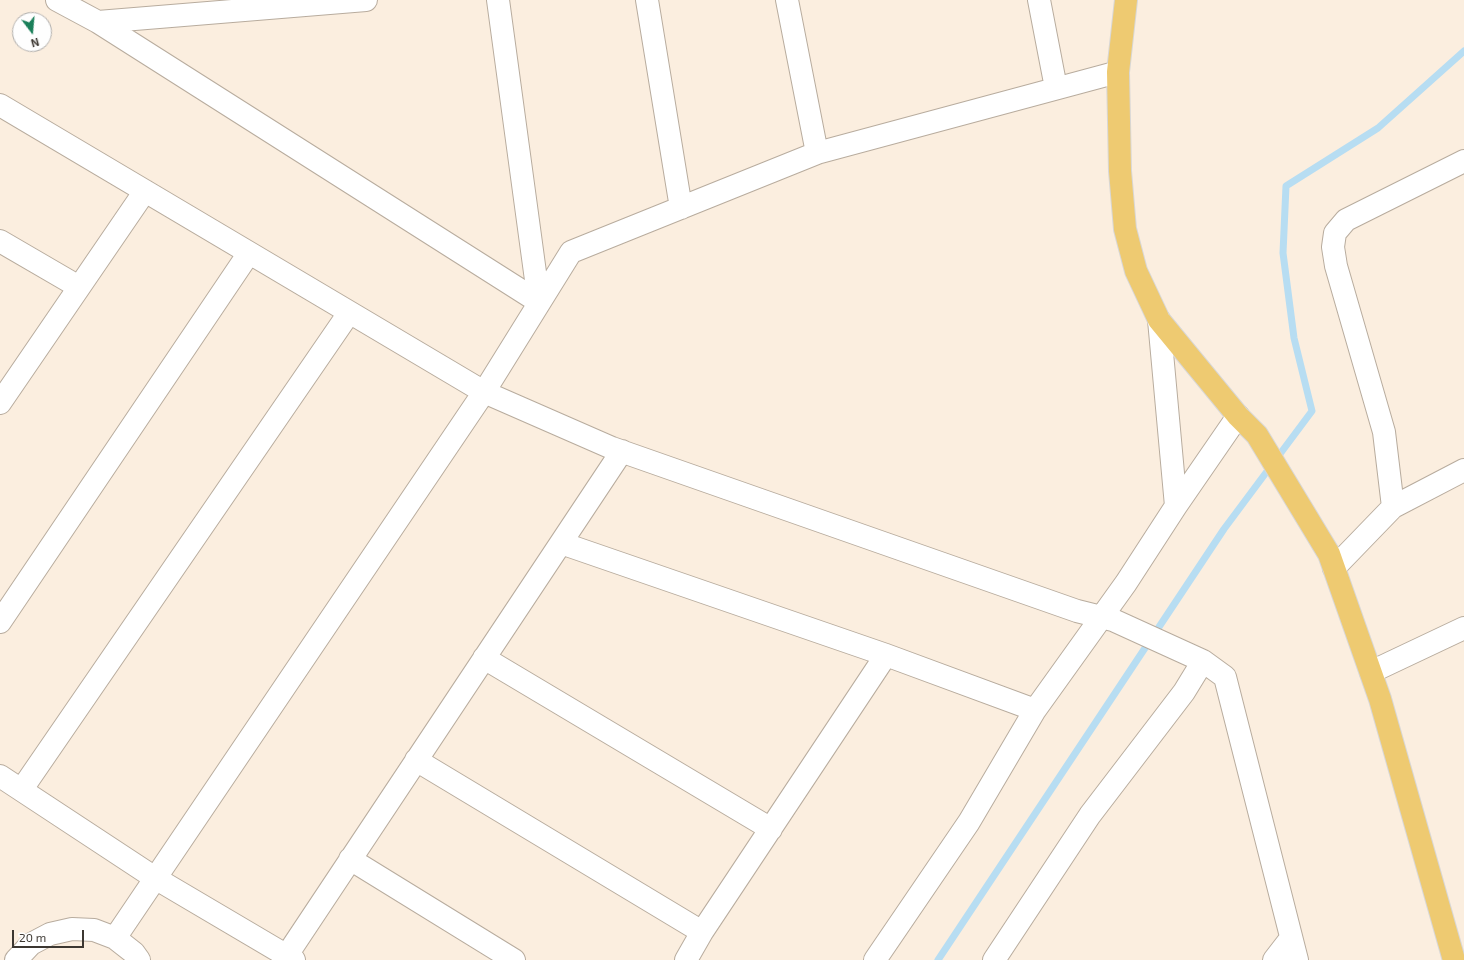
<!DOCTYPE html>
<html>
<head>
<meta charset="utf-8">
<style>
  body { margin:0 }
  #map { position:relative; width:1464px; height:960px; overflow:hidden; background:#fbeedf; font-family:"Exo 2",sans-serif }
  canvas { display:block }
  .north { position:absolute; left:12px; top:12px; width:40px; height:40px; box-sizing:border-box; background:#fefefe; border:1px solid #b0aeac; border-radius:50%; rotate:164deg; font-size:11px; font-weight:700; line-height:16px; text-align:center; color:#3c3731 }
  .north::after { content:''; display:block; margin:auto; width:14px; height:18px; background:#1a7f59; clip-path:polygon(50% 0,100% 100%,50% 72%,0 100%) }
  .scale { position:absolute; left:12px; top:930px; width:72px; height:18px; box-sizing:border-box; border:2px solid #3c3731; border-top:0; padding-left:5px; font-size:12px; line-height:14px; white-space:nowrap; color:#3c3731; -webkit-text-stroke:3px #fefefe; paint-order:stroke }
</style>
</head>
<body>
<div id="map">
<canvas width="1464" height="960"></canvas>
<div class="north">N</div>
<div class="scale">20 m</div>
</div>
<script>
const g = document.querySelector('canvas').getContext('2d');
g.lineJoin = 'round';
function poly(rows) {
  const path = new Path2D();
  for (const r of rows) {
    path.moveTo(r[0], r[1]);
    for (let i = 2; i < r.length; i += 2) path.lineTo(r[i], r[i + 1]);
  }
  return path;
}
function stroke(path, color, width, dash) {
  g.strokeStyle = color;
  g.lineWidth = width;
  g.lineCap = dash ? 'butt' : 'round';
  g.setLineDash(dash || []);
  g.stroke(path);
}
stroke(poly([
  [938,960,1224,529,1312,411,1294,338,1283,253,1286,186,1378,128,1464,51]
]), '#b7ddf2', 7);
const minor = poly([
  [57,0,98,22],
  [366,0,98,22,539,302],
  [498,0,539,302],
  [647,0,681,208],
  [787,0,817,153],
  [1039,0,1056,88],
  [0,105,484,392,571,252,817,153,1118,72],
  [0,241,79,287],
  [1159,320,1176,506],
  [0,403,145,191],
  [1393,507,1384,432,1336,266,1333,247,1335,233,1346,220,1464,161],
  [561,543,886,655,1035,710],
  [1334,568,1393,507,1464,470],
  [0,622,249,253],
  [484,658,771,829],
  [1371,672,1464,628],
  [416,760,702,932],
  [0,776,155,878,294,960],
  [22,789,349,313],
  [350,859,514,960],
  [115,938,484,392,612,448,1077,611,1113,620,1203,661],
  [287,955,622,451],
  [16,960,31,944,50,934,72,929,94,930,115,938,134,953,139,960],
  [686,960,702,932,886,655],
  [875,960,969,822,1035,710,1126,583,1176,506,1238,416],
  [994,960,1090,815,1184,692,1203,661,1225,677,1297,960],
  [1274,960,1291,938]
]);
const major = poly([
  [1126,0,1118,72,1120,171,1125,229,1136,271,1159,320,1238,416,1257,435,1329,554,1380,699,1454,960]
]);
stroke(minor, '#b8ac9e', 24);
stroke(major, '#d8d7d6', 24);
stroke(minor, '#fff', 22);
stroke(major, '#eeca71', 22);
</script>
</body>
</html>
